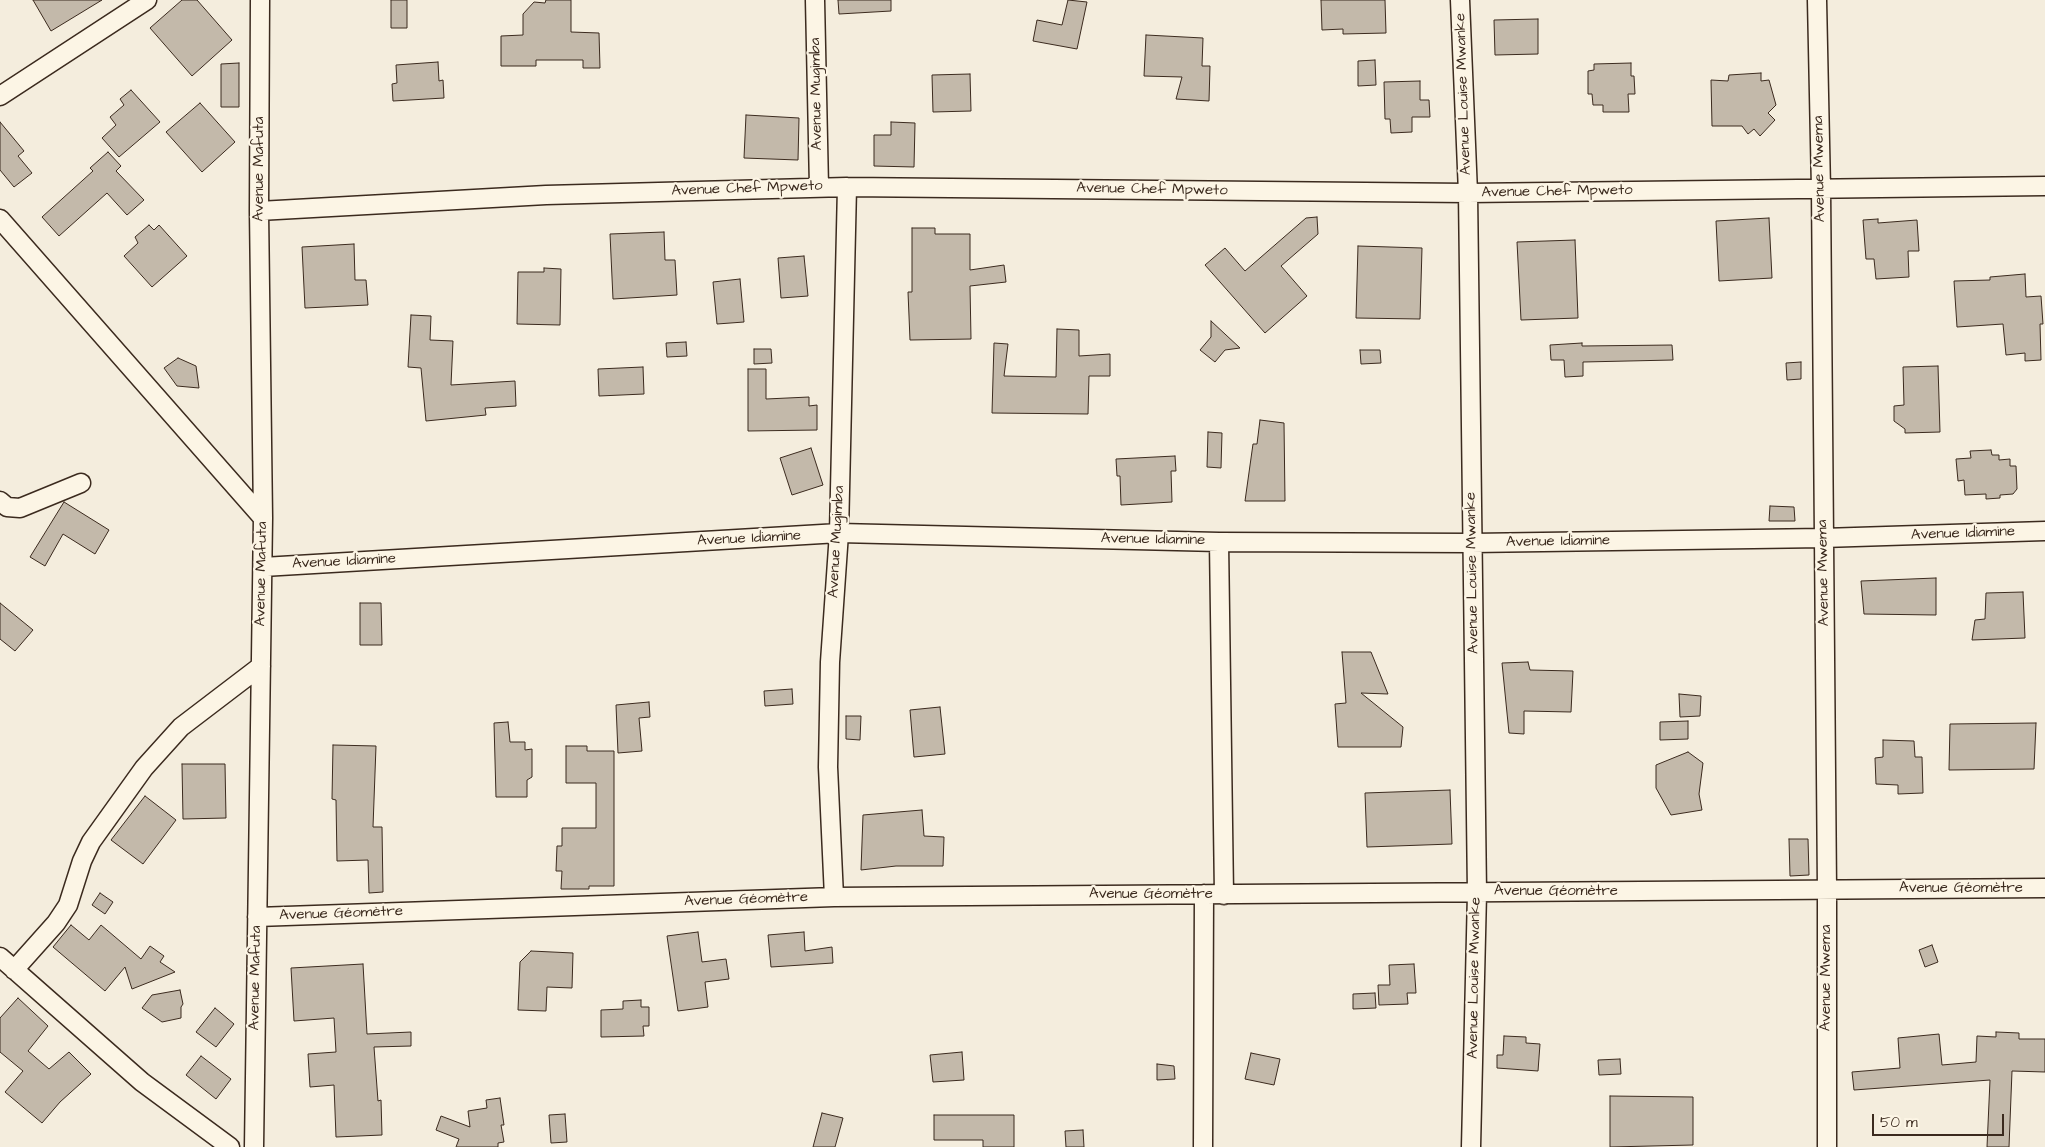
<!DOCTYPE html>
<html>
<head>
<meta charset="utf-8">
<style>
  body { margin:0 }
  #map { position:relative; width:2045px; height:1147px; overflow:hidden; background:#f4eddd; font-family:"Architects Daughter",sans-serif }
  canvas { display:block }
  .scale { position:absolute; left:1872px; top:1114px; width:132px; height:22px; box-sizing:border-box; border:2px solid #3b2a1e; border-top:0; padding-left:6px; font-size:15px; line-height:18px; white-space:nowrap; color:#3b2a1e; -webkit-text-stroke:4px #fcf5e5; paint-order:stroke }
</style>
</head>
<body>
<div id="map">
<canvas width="2045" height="1147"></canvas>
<div class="scale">50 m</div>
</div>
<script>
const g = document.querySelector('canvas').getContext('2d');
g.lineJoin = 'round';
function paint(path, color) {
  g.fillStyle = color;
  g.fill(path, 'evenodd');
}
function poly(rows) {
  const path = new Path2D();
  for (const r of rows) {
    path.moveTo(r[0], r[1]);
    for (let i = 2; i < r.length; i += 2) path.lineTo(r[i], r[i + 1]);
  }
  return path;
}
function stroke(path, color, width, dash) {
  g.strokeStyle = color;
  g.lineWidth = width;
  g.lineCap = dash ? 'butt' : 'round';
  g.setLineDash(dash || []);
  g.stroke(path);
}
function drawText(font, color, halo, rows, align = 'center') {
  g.font = font + ' "Architects Daughter",sans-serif';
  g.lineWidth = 4.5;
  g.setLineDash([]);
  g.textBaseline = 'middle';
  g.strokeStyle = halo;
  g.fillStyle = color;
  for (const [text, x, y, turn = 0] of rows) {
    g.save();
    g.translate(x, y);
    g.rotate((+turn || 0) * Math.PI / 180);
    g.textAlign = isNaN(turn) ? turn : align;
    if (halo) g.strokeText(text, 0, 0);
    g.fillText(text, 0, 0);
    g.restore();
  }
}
const building = poly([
  [33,0,102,0,51,31,33,0],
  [182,0,197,0,232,40,192,76,150,28,182,0],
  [391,0,407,0,407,28,391,28,391,0],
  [546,0,571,0,571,32,599,33,600,68,583,68,583,60,536,60,536,66,501,66,501,36,523,35,523,14,534,2,545,3,546,0],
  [838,0,891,0,891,11,839,14,838,0],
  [1068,0,1087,2,1077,49,1033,41,1037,20,1062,25,1068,0],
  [1321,0,1385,0,1386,33,1343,34,1343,29,1322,30,1321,0],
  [1538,19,1538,54,1495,55,1494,20,1538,19],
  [1146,35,1203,38,1202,66,1210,66,1209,101,1176,99,1182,77,1144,76,1146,35],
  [1375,60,1376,85,1358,86,1358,61,1375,60],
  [438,62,439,81,443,80,444,98,393,101,392,84,397,83,396,65,438,62],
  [239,63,239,107,221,107,221,64,239,63],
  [1631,63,1631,76,1634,76,1635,94,1628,94,1629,112,1603,112,1603,105,1593,105,1592,94,1588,94,1588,71,1594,70,1594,64,1631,63],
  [1761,73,1761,81,1769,80,1776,105,1768,113,1775,120,1760,136,1754,129,1748,134,1742,126,1712,126,1711,80,1728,81,1729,75,1761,73],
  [970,74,971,111,933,112,932,75,970,74],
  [1420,81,1420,100,1429,100,1430,117,1412,117,1412,132,1391,133,1390,119,1385,119,1384,82,1420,81],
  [131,90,160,122,119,157,102,138,116,125,110,117,124,105,120,99,131,90],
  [200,103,235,142,202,172,166,132,200,103],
  [746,115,799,118,798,160,744,158,746,115],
  [0,122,24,151,18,156,32,173,14,187,0,170,0,122],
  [891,122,915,123,914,167,874,166,874,135,891,135,891,122],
  [108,152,121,166,116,171,144,200,127,215,107,193,59,236,42,217,93,171,90,168,108,152],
  [1317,217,1318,234,1281,266,1307,296,1265,333,1205,265,1225,248,1245,271,1306,218,1317,217],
  [1769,218,1772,278,1719,281,1716,221,1769,218],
  [1878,219,1878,223,1917,220,1919,251,1908,251,1909,277,1876,279,1874,259,1866,259,1863,220,1878,219],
  [149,225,154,230,159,225,187,256,152,287,124,256,138,243,135,237,149,225],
  [912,228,935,228,935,234,970,234,970,270,1004,265,1006,282,970,286,971,339,910,340,908,292,912,292,912,228],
  [664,232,665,260,675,260,677,295,613,299,610,234,664,232],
  [1575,240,1578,318,1521,320,1517,242,1575,240],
  [354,244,355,280,366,280,368,305,305,308,302,247,354,244],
  [1358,246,1422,248,1420,319,1356,318,1358,246],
  [804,256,808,296,781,298,778,258,804,256],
  [544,268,561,269,560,325,517,324,518,272,544,272,544,268],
  [2025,274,2026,297,2041,296,2043,324,2040,324,2041,360,2025,361,2025,353,2006,355,2003,324,1957,327,1954,281,1990,280,1990,277,2025,274],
  [740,279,744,322,717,324,713,282,740,279],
  [411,315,431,316,430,340,453,341,451,385,515,381,516,406,485,408,486,415,426,421,421,368,408,367,411,315],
  [1211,321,1240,348,1225,350,1215,362,1200,350,1211,337,1211,321],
  [1057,329,1079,330,1079,356,1110,354,1110,376,1089,376,1088,414,992,413,994,343,1008,344,1004,376,1056,377,1057,329],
  [686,342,687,356,667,357,666,343,686,342],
  [1582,343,1582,346,1672,345,1673,360,1583,362,1583,376,1565,377,1564,360,1551,360,1550,345,1582,343],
  [754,349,771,349,772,363,754,364,754,349],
  [1360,350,1380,350,1381,363,1361,364,1360,350],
  [178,358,196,366,199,388,177,386,164,368,178,358],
  [1801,362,1801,379,1787,380,1786,363,1801,362],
  [1938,366,1940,432,1905,433,1905,429,1894,421,1894,406,1904,405,1903,367,1938,366],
  [643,367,644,394,599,396,598,369,643,367],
  [748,369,766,369,766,399,809,397,809,406,817,405,817,430,748,431,748,369],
  [1260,420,1284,423,1285,501,1245,501,1253,444,1257,444,1260,420],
  [1208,432,1222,433,1221,468,1207,467,1208,432],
  [811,448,823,485,792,495,780,458,811,448],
  [1991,450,1992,455,1999,455,1999,460,2010,459,2010,466,2016,466,2017,489,2013,494,2000,495,2000,498,1986,499,1986,494,1965,495,1964,480,1958,481,1956,459,1971,458,1970,451,1991,450],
  [1175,456,1176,471,1171,471,1172,502,1121,505,1120,476,1117,476,1116,459,1175,456],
  [64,502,109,530,95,554,63,534,45,566,30,557,64,502],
  [1770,506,1794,507,1795,521,1769,521,1770,506],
  [1936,578,1936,615,1864,614,1861,581,1936,578],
  [2023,592,2025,638,1972,640,1975,620,1985,619,1986,593,2023,592],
  [0,603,33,630,15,651,0,639,0,603],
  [360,603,381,603,382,645,360,645,360,603],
  [1342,652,1371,652,1388,694,1361,693,1403,727,1401,747,1338,747,1335,704,1346,703,1342,652],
  [1528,662,1530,670,1573,671,1571,712,1524,711,1524,734,1509,733,1502,663,1528,662],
  [792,689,793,704,765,706,764,691,792,689],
  [1679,694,1701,696,1700,716,1680,717,1679,694],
  [649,702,650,717,639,718,642,751,618,753,616,705,649,702],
  [940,707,945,754,914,757,910,710,940,707],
  [846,716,861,716,860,740,846,739,846,716],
  [1688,721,1688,739,1660,740,1660,722,1688,721],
  [508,722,510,742,525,742,525,750,532,749,532,777,527,780,527,797,496,797,494,723,508,722],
  [2036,723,2034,769,1949,770,1950,724,2036,723],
  [1883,740,1914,741,1915,757,1922,757,1923,793,1898,794,1898,785,1876,784,1875,758,1883,757,1883,740],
  [333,745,376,746,373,827,382,827,383,892,369,893,368,860,337,861,336,800,332,799,333,745],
  [566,746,587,746,587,751,614,751,614,886,589,886,589,889,561,889,562,871,556,871,557,846,562,846,562,828,596,828,596,783,566,783,566,746],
  [1688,752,1703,763,1699,794,1702,810,1671,815,1656,788,1656,765,1688,752],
  [182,764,225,764,226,818,183,819,182,764],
  [1450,790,1452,844,1367,847,1365,793,1450,790],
  [145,796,176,820,143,864,111,840,145,796],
  [922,810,924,836,944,837,943,866,896,866,861,870,863,815,922,810],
  [1789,839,1808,839,1809,875,1790,876,1789,839],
  [100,893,113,902,105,914,92,905,100,893],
  [71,925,89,940,101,925,141,959,150,946,164,956,160,962,175,972,132,989,125,967,105,991,53,947,71,925],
  [698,932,702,962,726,959,729,979,705,982,708,1007,678,1011,667,936,698,932],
  [804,932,805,951,832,947,833,963,771,967,768,935,804,932],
  [1932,945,1938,962,1925,967,1919,950,1932,945],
  [531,951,573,953,572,988,547,987,546,1011,518,1010,520,962,531,951],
  [363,964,367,1034,411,1032,411,1046,374,1047,378,1101,381,1100,382,1135,336,1137,334,1085,310,1087,308,1054,336,1052,334,1018,294,1021,291,968,363,964],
  [1414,964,1416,993,1407,993,1408,1004,1379,1005,1378,985,1390,985,1389,965,1414,964],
  [180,990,183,1004,181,1007,181,1018,162,1022,142,1008,152,995,180,990],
  [1375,993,1376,1008,1353,1009,1353,994,1375,993],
  [18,998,48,1026,28,1051,49,1069,69,1052,91,1074,60,1102,42,1123,5,1092,23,1071,0,1052,0,1018,18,998],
  [641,1000,641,1007,649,1007,649,1026,643,1026,644,1036,601,1037,601,1010,623,1009,623,1001,641,1000],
  [215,1008,234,1024,216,1047,196,1032,215,1008],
  [1996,1032,2019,1033,2019,1039,2045,1039,2045,1072,2012,1071,2009,1147,1987,1147,1990,1080,1854,1090,1852,1072,1900,1068,1898,1038,1939,1034,1942,1065,1976,1062,1977,1036,1996,1037,1996,1032],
  [1504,1036,1526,1037,1526,1043,1540,1044,1538,1071,1497,1068,1497,1055,1503,1055,1504,1036],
  [962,1052,964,1080,933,1082,930,1055,962,1052],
  [1251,1053,1280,1059,1274,1085,1245,1079,1251,1053],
  [201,1056,231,1079,216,1099,186,1075,201,1056],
  [1620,1059,1621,1074,1599,1075,1598,1060,1620,1059],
  [1157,1064,1174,1066,1175,1079,1157,1080,1157,1064],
  [1610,1096,1693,1097,1693,1145,1610,1147,1610,1096],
  [500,1098,504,1125,501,1125,504,1142,498,1143,498,1147,456,1147,459,1139,436,1130,441,1116,470,1127,468,1111,487,1108,486,1100,500,1098],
  [822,1113,843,1118,835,1147,813,1147,822,1113],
  [565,1114,567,1142,551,1143,549,1115,565,1114],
  [934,1115,1014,1115,1014,1147,983,1147,983,1140,934,1140,934,1115],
  [1083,1130,1084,1147,1066,1147,1065,1131,1083,1130]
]);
paint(building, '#c3b9aa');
stroke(building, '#3b2a1e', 1);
const street = poly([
  [815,0,819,187],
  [1460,0,1468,193,1477,893,1471,1147],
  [1817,0,1821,189,1827,890,1827,1147],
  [0,96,147,0],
  [259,211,546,195,847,187,1468,193,2045,186],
  [0,219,263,518],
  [0,501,7,507,20,508,81,483],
  [1219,542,1224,895],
  [263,567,839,533,1219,542,1472,543,1823,538,2045,531],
  [834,897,828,767,830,662,839,533,847,187],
  [257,917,834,897,2045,888],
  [0,957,142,1082,230,1147],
  [14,970,56,923,68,905,82,861,91,842,144,768,181,727,261,666],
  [254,1147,263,518,259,211,260,0],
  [1203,1147,1204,894]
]);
stroke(street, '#3b2a1e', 21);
stroke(street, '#fcf5e5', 18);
drawText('15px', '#3b2a1e', '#fcf5e5', [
  ["Avenue Mugimba",817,94,-91],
  ["Avenue Louise Mwanke",1464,94,-92],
  ["Avenue Mafuta",260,169,-90],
  ["Avenue Mwema",1820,169,-91],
  ["Avenue Chef Mpweto",747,189,-2],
  ["Avenue Chef Mpweto",1152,190,1],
  ["Avenue Chef Mpweto",1557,192,-1],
  ["Avenue Idiamine",1963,534,-2],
  ["Avenue Idiamine",749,539,-3],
  ["Avenue Idiamine",1153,540,1],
  ["Avenue Mugimba",837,542,-87],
  ["Avenue Idiamine",1558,542,-1],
  ["Avenue Idiamine",344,562,-3],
  ["Avenue Louise Mwanke",1473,573,-91],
  ["Avenue Mwema",1824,573,-91],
  ["Avenue Mafuta",262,574,-89],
  ["Avenue Géomètre",1961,889],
  ["Avenue Géomètre",1556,892],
  ["Avenue Géomètre",1151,895],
  ["Avenue Géomètre",746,900,-2],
  ["Avenue Géomètre",341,914,-2],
  ["Avenue Mafuta",256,978,-89],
  ["Avenue Louise Mwanke",1475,978,-89],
  ["Avenue Mwema",1827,978,-90]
]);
</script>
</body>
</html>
